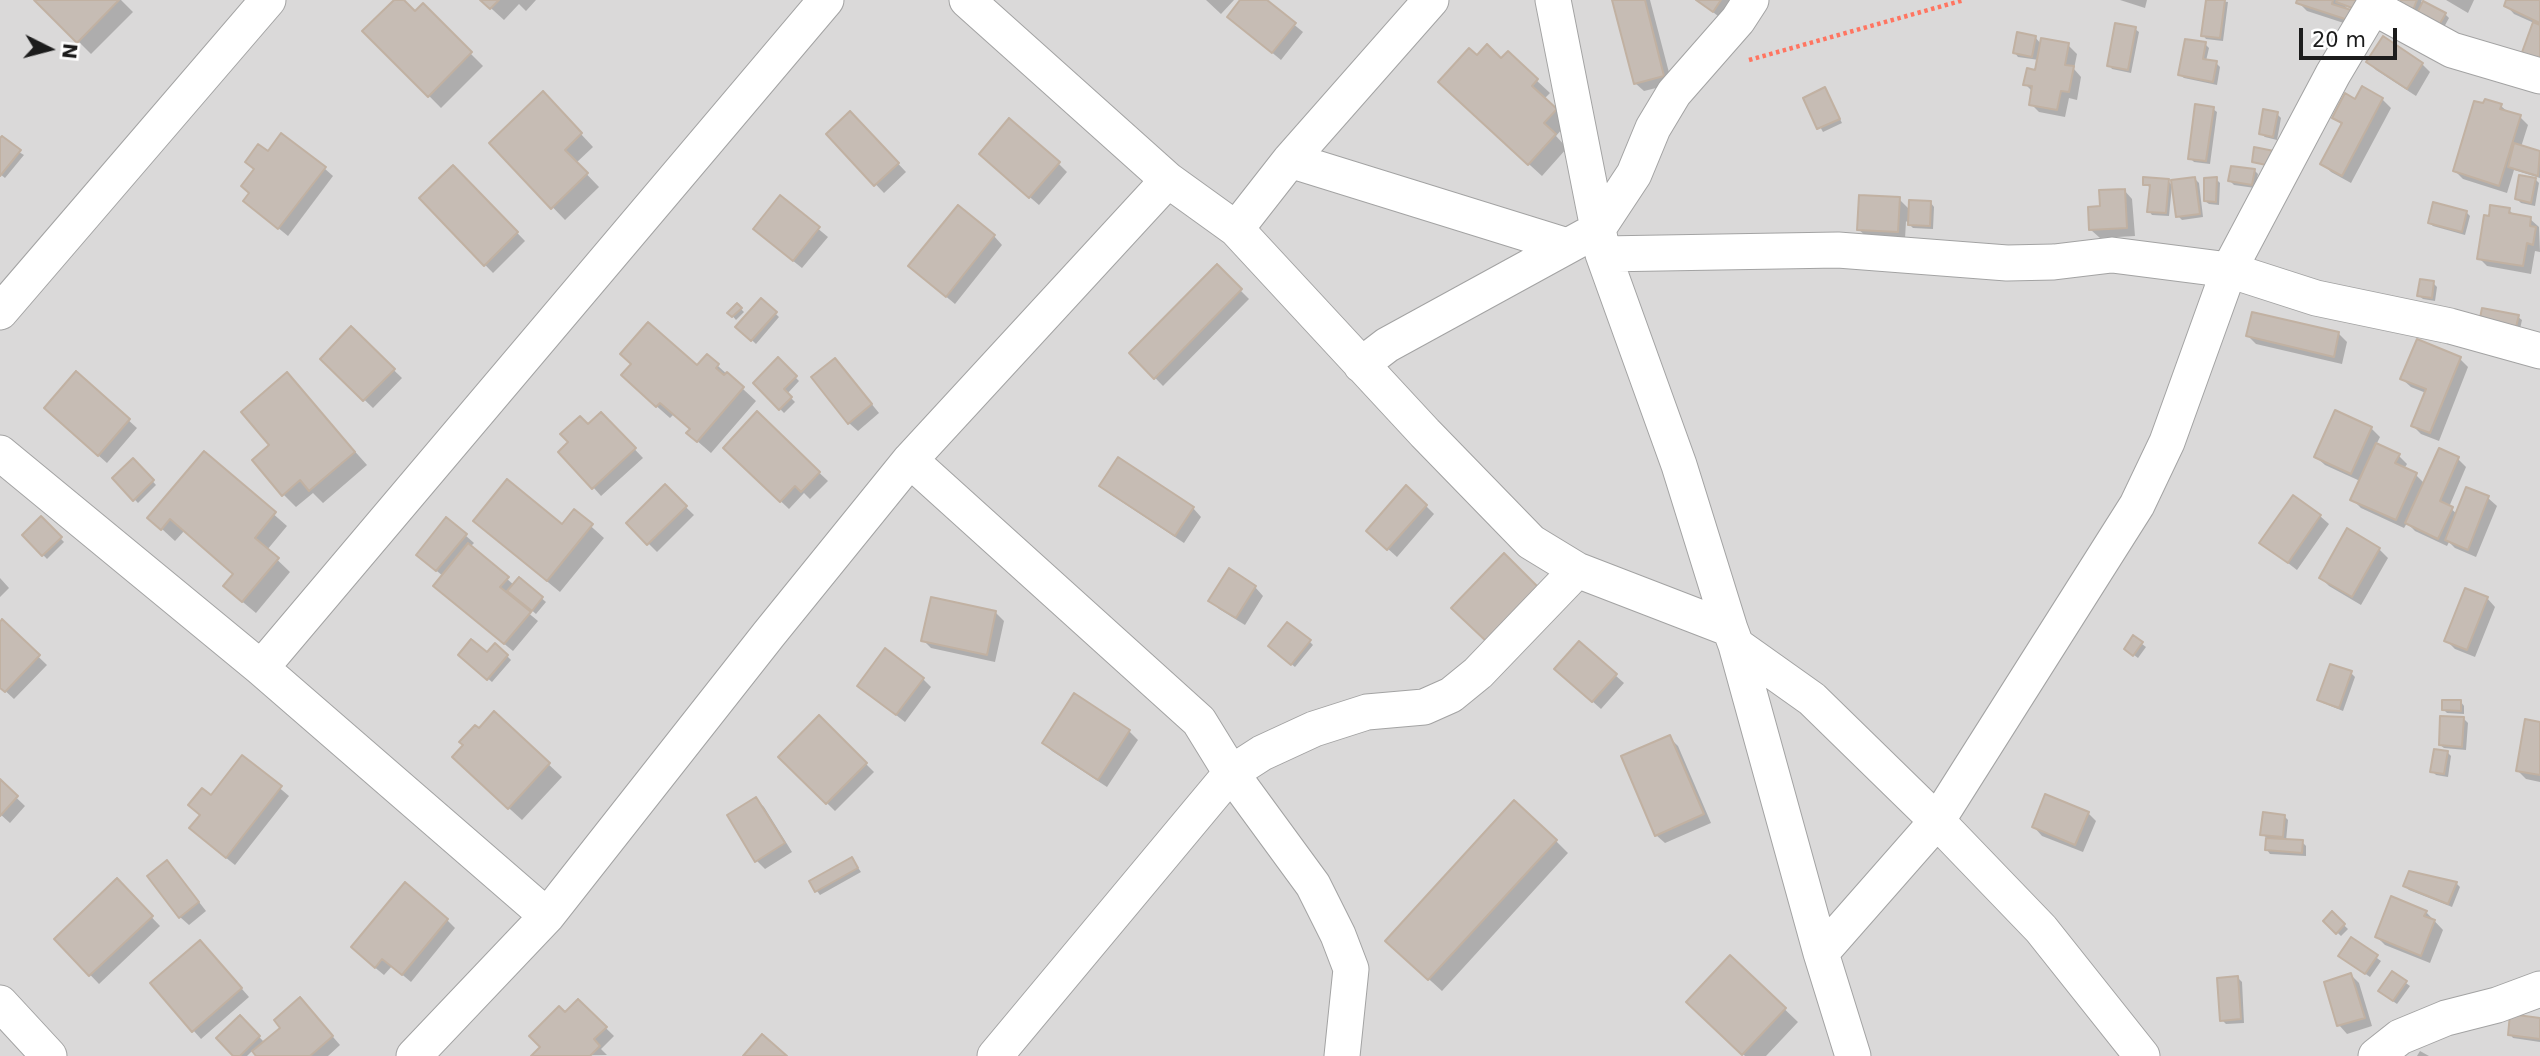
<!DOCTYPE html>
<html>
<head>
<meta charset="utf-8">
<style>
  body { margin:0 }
  #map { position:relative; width:2540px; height:1056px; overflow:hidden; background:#eeeae1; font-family:"DejaVu Sans",sans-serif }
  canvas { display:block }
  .north { position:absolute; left:14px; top:14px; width:70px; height:70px; -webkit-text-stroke:5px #fff; paint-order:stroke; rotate:96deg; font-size:19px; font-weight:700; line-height:28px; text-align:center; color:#1c1c1c }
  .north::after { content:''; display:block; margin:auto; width:24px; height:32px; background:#1c1c1c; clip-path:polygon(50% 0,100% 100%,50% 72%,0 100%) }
  .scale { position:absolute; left:2299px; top:28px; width:98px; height:32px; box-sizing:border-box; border:4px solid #1c1c1c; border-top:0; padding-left:9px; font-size:21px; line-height:24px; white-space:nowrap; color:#1c1c1c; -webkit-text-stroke:5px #fff; paint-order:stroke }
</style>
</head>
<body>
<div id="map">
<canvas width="2540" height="1056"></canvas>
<div class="north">N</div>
<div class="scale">20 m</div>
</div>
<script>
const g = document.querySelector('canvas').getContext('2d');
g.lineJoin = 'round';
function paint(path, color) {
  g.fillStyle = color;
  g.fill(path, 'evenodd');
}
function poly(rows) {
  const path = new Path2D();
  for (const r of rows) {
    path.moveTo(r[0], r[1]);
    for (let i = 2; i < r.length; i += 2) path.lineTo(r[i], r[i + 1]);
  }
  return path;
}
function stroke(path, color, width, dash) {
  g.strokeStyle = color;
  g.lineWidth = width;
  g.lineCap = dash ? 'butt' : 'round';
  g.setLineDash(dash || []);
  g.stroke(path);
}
paint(poly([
  [0,0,2540,0,2540,1056,0,1056]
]), '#dad9d9');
paint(poly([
  [37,0,121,0,133,12,91,54],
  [396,0,402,0,415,14,423,6,483,66,441,108,365,31],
  [482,0,536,0,526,11,519,4,504,20],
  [1206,0,1234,0,1221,14],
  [1242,0,1264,0,1303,32,1281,60,1229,17],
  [1614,0,1650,0,1672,84,1644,91,1635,83],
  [1697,0,1735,0,1722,19],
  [2120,0,2147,0,2145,8],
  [2207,0,2228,2,2223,41,2206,39,2203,35],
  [2299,0,2363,0,2359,11,2345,6,2358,19,2356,27,2307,11,2298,2],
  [2403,0,2422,0,2421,2,2445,14,2449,18,2443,29,2406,7],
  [2446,0,2474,0,2468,13],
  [2508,0,2540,0,2540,63,2534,23,2514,14,2506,5],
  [2135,29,2139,32,2131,73,2112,69,2109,65],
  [2035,37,2041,44,2068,45,2077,54,2074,69,2081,77,2077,100,2069,98,2065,117,2039,112,2031,104,2033,92,2025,84,2037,72,2039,60,2018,57,2015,53],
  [2205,44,2209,48,2206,61,2216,63,2220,67,2217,85,2184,78,2180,75],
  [1508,54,1550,93,1544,99,1568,122,1556,136,1567,148,1542,176,1453,95,1477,58,1501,60],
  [2368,62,2422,64,2430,72,2416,96,2376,70],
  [1825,90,1842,123,1823,132,1805,99],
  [2382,99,2391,108,2351,183,2331,172,2323,164,2343,126,2334,117,2355,101],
  [555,106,593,147,576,163,599,187,565,220,491,143],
  [2501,106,2509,113,2520,117,2528,125,2521,147,2540,153,2540,178,2514,170,2507,193,2463,179,2455,171],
  [2213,109,2217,112,2210,164,2194,162,2190,158],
  [2277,114,2281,118,2277,140,2265,137,2261,134],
  [858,121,906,172,884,193,828,134],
  [0,141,24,155,5,178,0,174],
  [268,153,324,168,333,176,288,236,245,201],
  [989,162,1058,163,1067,172,1039,205],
  [453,167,525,241,493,273,421,199],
  [2254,170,2258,174,2255,188,2234,185,2230,181],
  [2195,179,2199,183,2203,217,2182,220,2178,216],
  [2216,179,2220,183,2219,205,2209,204,2205,201],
  [2535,179,2539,183,2535,206,2521,203,2517,199],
  [2168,181,2172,185,2169,216,2152,215,2149,211,2151,188,2145,184],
  [2124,190,2132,199,2135,236,2100,238,2091,230,2102,207],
  [780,197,828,237,802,268,763,237],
  [1899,199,1910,210,1931,203,1934,207,1933,229,1913,228,1906,221,1905,239,1867,237,1858,229],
  [2509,210,2515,216,2530,219,2539,227,2540,252,2535,251,2531,274,2487,266,2479,258],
  [2466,212,2470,216,2465,235,2433,226,2430,223],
  [994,236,1002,245,955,304,919,274],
  [1217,267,1249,299,1163,386,1131,353],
  [2433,283,2437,287,2435,301,2423,299,2419,296],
  [761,300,779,317,756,344,738,327],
  [737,305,744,312,736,320,730,313],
  [2518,317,2522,320,2518,338,2484,331],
  [351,329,402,378,373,408,322,359],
  [2339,334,2347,342,2342,364,2256,344,2248,336],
  [2460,359,2468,367,2439,441,2421,434,2413,426,2426,393,2411,387,2402,379],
  [778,360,799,381,787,394,795,402,784,413,755,383],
  [633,364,697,368,718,366,756,401,711,453,688,433,691,429,674,414,670,418,636,388],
  [843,369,879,413,858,431,849,423],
  [76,373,137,428,107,463,54,416],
  [287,375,367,465,323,503,313,493,296,507,283,494,272,445],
  [601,414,643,458,601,496,593,487],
  [757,414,828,481,810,499,804,493,789,509,725,448],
  [2371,428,2380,437,2376,445,2399,456,2407,464,2404,469,2416,475,2425,484,2458,459,2466,467,2449,507,2457,514,2467,489,2488,498,2497,506,2476,557,2455,548,2449,542,2447,546,2415,531,2407,523,2404,528,2361,508,2352,499,2360,481,2325,465,2316,457],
  [204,453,287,526,267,550,290,572,256,613,238,598,235,575,184,531,175,541,149,517],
  [1118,459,1193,508,1201,517,1184,543,1110,494,1101,486],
  [133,460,156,485,138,503,114,478],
  [665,487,694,515,657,552,628,523],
  [1426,506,1434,514,1397,557,1377,539],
  [574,511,604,538,560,592,488,533,562,526],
  [2320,516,2329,524,2297,570,2262,543],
  [41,518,64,542,47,559,24,535],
  [465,535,474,543,470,547,514,585,519,579,546,602,536,614,511,592,508,596,538,621,513,651,443,594,443,576,427,563],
  [2379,549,2388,558,2361,605,2329,586,2321,578],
  [0,578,9,588,0,597],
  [1255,587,1263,596,1245,625,1219,609,1210,600],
  [2487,598,2495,607,2475,657,2455,649,2446,640],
  [996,613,1004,621,995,662,931,648,923,640],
  [2,622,47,665,14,699,0,686,0,624],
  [2134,638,2146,647,2138,658,2130,652],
  [1309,641,1313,645,1295,667,1274,650],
  [487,654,507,656,511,660,492,682,464,658],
  [2351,673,2355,677,2343,711,2323,703,2319,700],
  [1615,675,1624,683,1601,709,1565,677],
  [923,679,931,687,905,722,859,686],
  [1074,696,1129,731,1138,740,1107,787,1052,751,1044,743],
  [2461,702,2464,706,2464,714,2447,713,2443,709],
  [494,713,562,777,522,820,467,770,479,730],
  [819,717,874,772,835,811,780,757],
  [2464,719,2468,723,2466,750,2444,748,2440,745],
  [2540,723,2540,782,2526,779,2518,771],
  [1669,737,1678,746,1711,823,1665,843,1656,835],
  [2447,752,2451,756,2448,777,2436,775,2432,771],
  [243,757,289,796,235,865,200,837,202,816],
  [0,782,25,806,10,823,0,814],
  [756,799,764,807,792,852,765,869,757,861],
  [2088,813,2096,821,2083,852,2042,836,2034,827],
  [2284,816,2288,820,2286,841,2302,842,2306,846,2306,856,2270,854,2267,850,2267,838,2262,834],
  [1556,841,1568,853,1442,991,1400,953],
  [852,859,861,872,820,895,817,891],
  [175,871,206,911,189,925,180,917],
  [117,881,160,926,99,984,56,939],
  [2456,883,2460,887,2452,907,2409,890,2405,886],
  [2426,912,2443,930,2430,963,2385,945,2377,937],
  [2332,914,2348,929,2341,936,2325,921],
  [447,920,455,928,411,982,392,966,384,975,361,956],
  [2351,939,2381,961,2370,977,2344,959],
  [209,951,249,997,201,1039,193,1030],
  [1730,957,1798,1022,1766,1056,1745,1056,1688,1002],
  [2392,973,2410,986,2397,1004,2384,995],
  [2351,975,2359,983,2372,1026,2347,1034,2339,1025],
  [2238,978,2242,982,2244,1023,2226,1024,2222,1020],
  [578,1001,614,1036,601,1049,607,1055,533,1056,565,1014],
  [308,1008,340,1045,328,1056,258,1056,253,1050,247,1056,236,1056,240,1017,264,1042],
  [2540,1020,2540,1042,2513,1038,2510,1034],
  [2420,1051,2429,1056,2417,1056]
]), '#0003');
const building = poly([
  [34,0,119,0,77,43,34,0],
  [394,0,404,0,415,11,423,3,472,52,428,97,362,31,394,0],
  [480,0,499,0,490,9,480,0],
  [1240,0,1267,0,1296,23,1272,53,1227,17,1240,0],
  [1612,0,1645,0,1664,76,1634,84,1612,0],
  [1696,0,1721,0,1713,12,1696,0],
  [2206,0,2225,0,2220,38,2201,36,2206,0],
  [2297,0,2333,0,2332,4,2351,10,2348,20,2296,3,2297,0],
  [2337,0,2358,0,2355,9,2336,2,2337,0],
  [2401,0,2417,0,2413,10,2400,4,2401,0],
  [2506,0,2540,0,2540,23,2504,6,2506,0],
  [2423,1,2446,13,2438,27,2416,15,2423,1],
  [2533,22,2540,25,2540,62,2521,55,2533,22],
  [2115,23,2136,27,2128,70,2107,66,2115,23],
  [2017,32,2036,36,2032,57,2013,53,2017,32],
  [2383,36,2423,63,2407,89,2366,62,2383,36],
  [2041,38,2069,43,2065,65,2074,66,2069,92,2061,91,2057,110,2029,105,2032,86,2023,85,2027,68,2035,70,2041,38],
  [2185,39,2206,42,2203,59,2217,61,2213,82,2178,75,2185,39],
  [1487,44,1501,58,1508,51,1538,79,1532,86,1557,109,1544,123,1556,134,1528,165,1438,82,1469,48,1477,55,1487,44],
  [2362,86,2383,98,2342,176,2320,164,2342,123,2332,118,2345,93,2355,99,2362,86],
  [1825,87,1840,119,1817,129,1803,98,1825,87],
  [543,91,582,133,565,150,588,173,551,209,489,143,543,91],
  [2485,99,2502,104,2500,109,2521,115,2499,186,2453,171,2474,101,2483,103,2485,99],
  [2195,104,2214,107,2206,161,2188,159,2195,104],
  [2263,109,2278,112,2273,137,2259,134,2263,109],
  [850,111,899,163,874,186,826,134,850,111],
  [1009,118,1060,162,1029,198,979,154,1009,118],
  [281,133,326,167,278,229,243,201,249,193,241,186,254,169,245,162,258,144,268,151,281,133],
  [2,136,21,150,0,176,0,138,2,136],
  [2514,143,2540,151,2538,176,2508,167,2514,143],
  [2254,147,2274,151,2271,166,2252,162,2254,147],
  [453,165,518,232,484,266,419,198,453,165],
  [2231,166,2255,169,2252,185,2228,181,2231,166],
  [2519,175,2536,178,2531,203,2515,199,2519,175],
  [2143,177,2169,179,2166,213,2147,212,2150,185,2143,185,2143,177],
  [2195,177,2200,214,2176,217,2171,180,2195,177],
  [2217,177,2216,202,2204,201,2204,178,2217,177],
  [2125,189,2127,228,2089,230,2088,207,2100,206,2099,190,2125,189],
  [780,195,820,227,793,261,753,229,780,195],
  [1859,195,1900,197,1898,232,1857,230,1859,195],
  [1909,200,1931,201,1930,226,1908,225,1909,200],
  [2433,202,2467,211,2462,232,2428,223,2433,202],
  [958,205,995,235,946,297,908,266,958,205],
  [2490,205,2510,208,2509,213,2531,217,2530,226,2536,227,2533,245,2527,243,2523,266,2477,259,2484,215,2489,216,2490,205],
  [1217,264,1242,289,1154,379,1129,353,1217,264],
  [2420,279,2434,281,2432,298,2417,296,2420,279],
  [761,298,777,312,751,341,735,327,761,298],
  [737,303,742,308,732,317,727,313,737,303],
  [2482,308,2519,315,2514,335,2478,328,2482,308],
  [2252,312,2339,332,2334,357,2246,336,2252,312],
  [648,322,697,365,707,354,719,364,716,368,724,375,727,372,744,387,697,442,686,433,690,429,660,403,656,407,621,375,631,364,620,354,648,322],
  [351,326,395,369,363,401,320,359,351,326],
  [2417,339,2461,357,2430,433,2411,426,2426,389,2400,379,2417,339],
  [778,357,797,376,784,389,792,397,779,410,753,383,778,357],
  [835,358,872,404,848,424,811,377,835,358],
  [76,371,130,419,98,456,44,408,76,371],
  [287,372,355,452,309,491,300,480,282,496,252,460,269,445,241,412,287,372],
  [2335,410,2372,427,2351,474,2314,457,2335,410],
  [757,411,820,472,801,492,795,486,780,502,723,448,757,411],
  [601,412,636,448,592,489,558,452,568,442,560,434,580,416,588,424,601,412],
  [2376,443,2400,454,2395,463,2417,473,2396,520,2350,500,2376,443],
  [2439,448,2459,457,2440,501,2453,507,2438,539,2405,523,2439,448],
  [204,451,276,512,255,538,279,558,242,602,223,586,233,574,170,519,161,530,147,518,204,451],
  [1118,457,1194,507,1175,536,1099,486,1118,457],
  [133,458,154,480,133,501,112,478,133,458],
  [507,479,562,524,574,509,593,524,547,581,473,521,507,479],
  [665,484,687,506,647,545,626,523,665,484],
  [1406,485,1427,505,1387,550,1366,531,1406,485],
  [2466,487,2489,496,2468,550,2445,540,2466,487],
  [2293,495,2321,515,2288,563,2259,543,2293,495],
  [41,516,62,537,42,556,22,535,41,516],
  [446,517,467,534,436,571,416,555,446,517],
  [2347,528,2380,548,2352,597,2319,578,2347,528],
  [468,543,509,577,500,587,531,612,504,644,433,586,468,543],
  [1504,553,1539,588,1487,642,1451,608,1504,553],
  [1229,568,1256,586,1236,618,1208,601,1229,568],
  [519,577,543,597,532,611,507,591,519,577],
  [2465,588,2488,597,2467,650,2444,641,2465,588],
  [931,597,996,611,987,655,921,641,931,597],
  [2,619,40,655,5,692,0,688,0,622,2,619],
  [1287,622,1311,640,1291,665,1268,646,1287,622],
  [2133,635,2143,642,2133,656,2124,649,2133,635],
  [471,639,487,652,495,643,508,655,487,680,458,655,471,639],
  [1579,641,1617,674,1592,702,1554,669,1579,641],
  [885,648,924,678,896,715,857,686,885,648],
  [2330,664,2352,671,2339,708,2317,700,2330,664],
  [1074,693,1130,730,1098,780,1042,743,1074,693],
  [2442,700,2461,700,2461,711,2442,710,2442,700],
  [494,711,550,763,508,809,452,757,463,745,459,742,475,725,479,728,494,711],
  [819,715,867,763,826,804,778,757,819,715],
  [2440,716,2464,717,2462,747,2439,745,2440,716],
  [2525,719,2540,722,2540,775,2516,771,2525,719],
  [1670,735,1704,814,1655,836,1621,756,1670,735],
  [2434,749,2448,751,2444,774,2430,772,2434,749],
  [242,755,282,786,226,858,189,828,200,815,188,805,202,788,211,795,242,755],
  [0,779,18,796,0,816,0,779],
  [2045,794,2089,812,2075,845,2032,827,2045,794],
  [756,797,785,843,755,862,727,815,756,797],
  [1514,800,1557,840,1428,980,1385,941,1514,800],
  [2263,812,2285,815,2283,837,2260,835,2263,812],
  [2266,838,2303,840,2302,853,2265,850,2266,838],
  [852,857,858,868,815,892,809,881,852,857],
  [167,860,199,902,179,918,147,876,167,860],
  [2409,871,2457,882,2448,904,2403,886,2409,871],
  [117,878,153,916,89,976,54,939,117,878],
  [405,882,448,919,402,975,382,959,375,968,351,947,405,882],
  [2391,896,2427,911,2424,916,2435,920,2421,956,2375,937,2391,896],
  [2332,911,2345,924,2336,934,2323,921,2332,911],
  [2351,937,2378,955,2365,974,2338,956,2351,937],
  [200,940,242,988,192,1032,150,983,200,940],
  [1730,955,1786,1008,1742,1055,1686,1002,1730,955],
  [2392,971,2407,981,2393,1001,2378,991,2392,971],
  [2351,973,2365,1018,2337,1026,2324,982,2351,973],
  [2238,976,2241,1019,2220,1021,2217,978,2238,976],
  [300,997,333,1036,310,1056,256,1056,252,1051,280,1028,274,1020,300,997],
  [578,999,607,1027,594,1039,600,1046,590,1056,531,1056,540,1047,529,1036,559,1006,565,1012,578,999],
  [2510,1014,2540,1018,2540,1039,2508,1035,2510,1014],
  [240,1015,260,1036,240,1056,233,1056,216,1038,240,1015],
  [762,1034,787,1056,743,1056,762,1034]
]);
paint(building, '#c6bcb4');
stroke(building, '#c1b1a2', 2);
const minor = poly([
  [967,0,1168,180,1236,229,1425,433,1531,542,1577,570,1730,629,1736,645,1821,953,1853,1056],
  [1553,0,1603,254,1679,465,1730,629],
  [2373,7,2452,50,2540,76],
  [1290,160,1567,246],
  [1236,229,1290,160,1431,0],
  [1603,254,1838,250,2007,263,2054,262,2112,255,2229,270,2316,298,2450,326,2540,351],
  [0,312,268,0],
  [1361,365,1387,345,1597,230,1634,174,1653,128,1674,93,1738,20,1751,0],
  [0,453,261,668,547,916],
  [910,460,1199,721,1231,773,1313,885,1338,935,1351,969,1342,1056],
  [1736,645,1812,699,1937,821,2041,929,2142,1056],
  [261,668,826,0],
  [1821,953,1937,821,2137,505,2167,442,2229,270,2333,74,2377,0],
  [0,1003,49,1056],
  [414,1056,547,916,769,634,910,460,1168,180],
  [995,1056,1231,773,1262,753,1314,729,1367,712,1424,707,1451,695,1478,673,1577,570],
  [2376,1056,2400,1037,2446,1018,2497,1005,2540,989]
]);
stroke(minor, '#a3a3a3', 37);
stroke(poly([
  [1749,60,1964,0]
]), '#ff7561', 4.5, [3.5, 3.5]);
stroke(minor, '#fff', 35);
</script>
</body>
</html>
